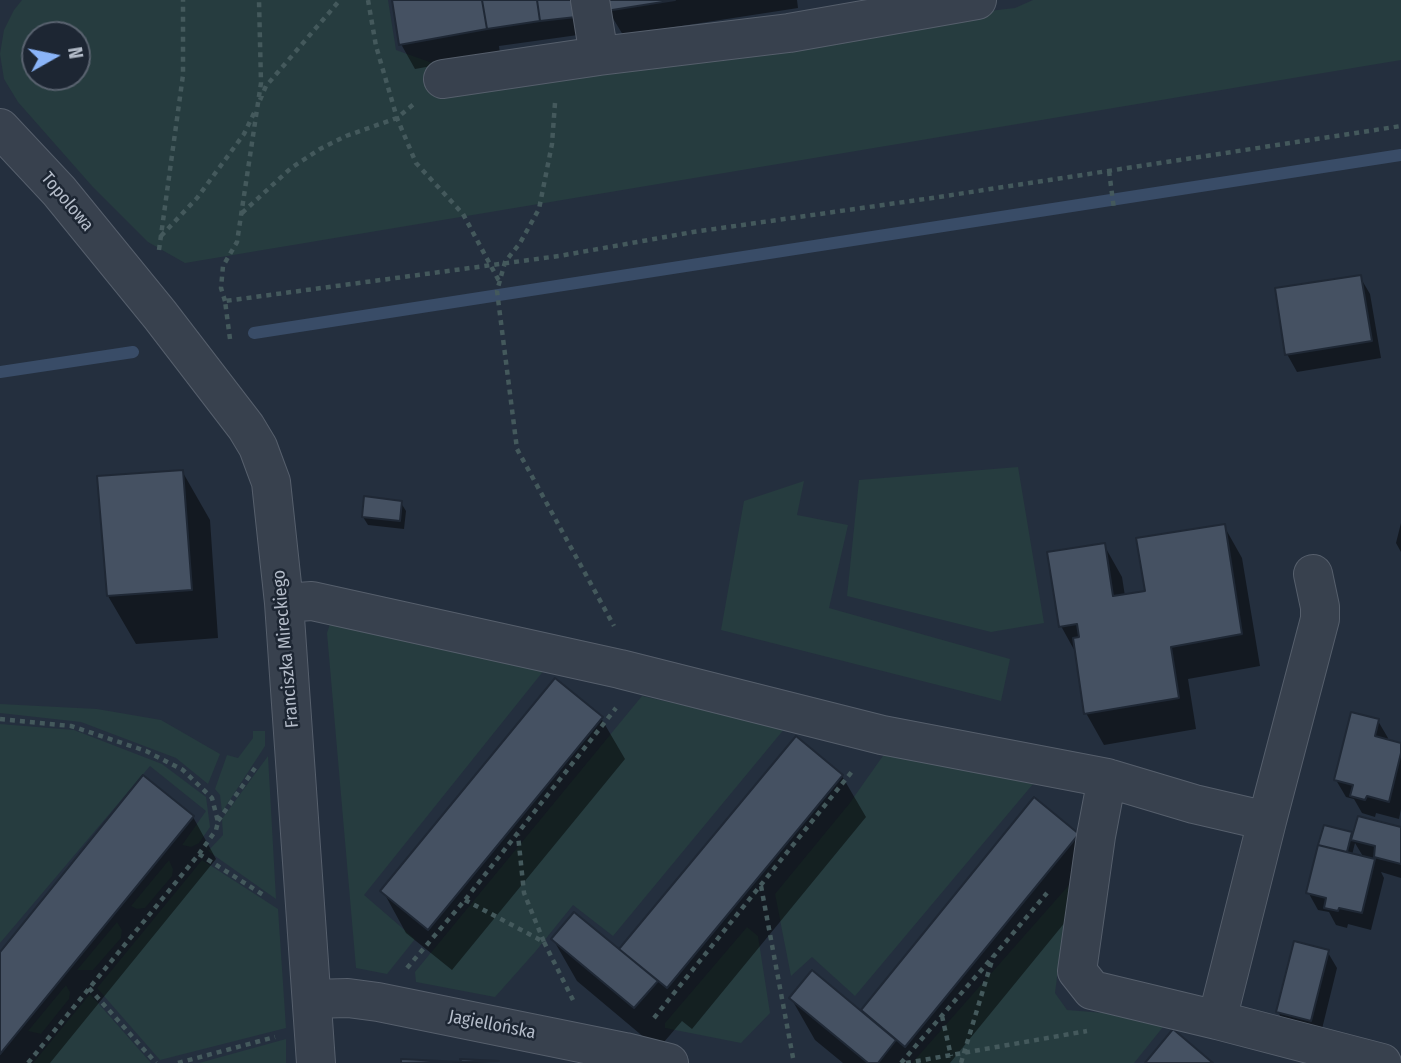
<!DOCTYPE html>
<html>
<head>
<meta charset="utf-8">
<style>
  body { margin:0 }
  #map { position:relative; width:1401px; height:1063px; overflow:hidden; background:#242f3e; font-family:"Fira Sans Condensed",sans-serif }
  canvas { display:block }
  .north { position:absolute; left:21px; top:21px; width:70px; height:70px; box-sizing:border-box; background:#1d2633; border:2px solid #59626f; border-radius:50%; rotate:81deg; font-size:19px; font-weight:700; line-height:28px; text-align:center; color:#b4bcc9 }
  .north::after { content:''; display:block; margin:auto; width:24px; height:32px; background:#8ab4f8; clip-path:polygon(50% 0,100% 100%,50% 72%,0 100%) }
</style>
</head>
<body>
<div id="map">
<canvas width="1401" height="1063"></canvas>
<div class="north">N</div>
</div>
<script>
const g = document.querySelector('canvas').getContext('2d');
g.lineJoin = 'round';
function paint(path, color) {
  g.fillStyle = color;
  g.fill(path, 'evenodd');
}
function poly(rows) {
  const path = new Path2D();
  for (const r of rows) {
    path.moveTo(r[0], r[1]);
    for (let i = 2; i < r.length; i += 2) path.lineTo(r[i], r[i + 1]);
  }
  return path;
}
function stroke(path, color, width, dash) {
  g.strokeStyle = color;
  g.lineWidth = width;
  g.lineCap = dash ? 'butt' : 'round';
  g.setLineDash(dash || []);
  g.stroke(path);
}
function drawText(font, color, halo, rows, align = 'center') {
  g.font = font + ' "Fira Sans Condensed",sans-serif';
  g.lineWidth = 5;
  g.setLineDash([]);
  g.textBaseline = 'middle';
  g.strokeStyle = halo;
  g.fillStyle = color;
  for (const [text, x, y, turn = 0] of rows) {
    g.save();
    g.translate(x, y);
    g.rotate((+turn || 0) * Math.PI / 180);
    g.textAlign = isNaN(turn) ? turn : align;
    if (halo) g.strokeText(text, 0, 0);
    g.fillText(text, 0, 0);
    g.restore();
  }
}
paint(poly([
  [22,0,388,0,396,50,500,87,937,17,1015,8,1033,0,1401,0,1401,60,185,263,148,242,92,186,18,102,4,79,0,54,4,30,14,10],
  [35,35,77,35,77,77,35,77],
  [1018,467,1044,623,991,632,847,596,859,480],
  [804,481,797,515,848,525,829,608,1010,659,1001,701,721,630,744,501],
  [331,621,439,649,545,669,364,895,415,939,387,974,356,968,327,633],
  [642,696,785,728,613,936,573,905,535,952,495,997,416,982,415,972],
  [0,704,97,709,161,720,220,754,208,784,176,758,81,722,0,713],
  [0,724,74,730,162,764,206,797,210,827,199,843,191,847,182,845,206,811,150,766,0,943],
  [253,731,265,731,265,746,222,812,220,795,215,789,227,755,238,758,253,738],
  [885,753,1033,784,855,996,812,957,791,976,775,894,849,804],
  [268,756,276,899,208,851,223,835,222,819],
  [169,860,173,869,172,876,145,908,137,909,131,906],
  [202,860,278,909,286,1028,160,1060,97,988],
  [1069,885,1055,993,1067,1010,1142,1016,1163,1027,1134,1063,912,1063],
  [117,922,122,930,121,938,93,970,77,970],
  [747,927,758,936,770,1013,741,1043,665,1028,665,1023],
  [66,985,70,992,69,999,41,1034,28,1031],
  [90,994,151,1063,33,1063],
  [286,1039,286,1063,199,1063]
]), '#263c3f');
paint(poly([
  [393,0,580,0,585,34,499,46,500,54,415,69,401,44],
  [606,0,797,0,798,8,623,35,608,10],
  [1360,277,1370,294,1381,358,1297,372,1287,354],
  [182,471,210,520,218,638,136,644,108,596],
  [401,503,406,511,404,529,368,525,363,517],
  [1401,523,1401,552,1396,543],
  [1224,526,1242,558,1260,666,1188,679,1196,729,1104,745,1086,713,1077,655,1061,626,1104,545,1122,577,1125,596,1147,592],
  [601,718,625,759,452,970,406,933,383,891],
  [1378,721,1388,738,1387,741,1401,745,1401,809,1399,819,1376,813,1375,817,1362,813,1354,799,1346,797,1336,780],
  [842,776,866,817,692,1029,682,1021,658,1049,577,981,553,939,619,951],
  [1034,800,1078,836,1102,877,950,1063,843,1063,815,1040,791,998,861,1012],
  [193,817,216,859,50,1063,0,1063,0,954],
  [1401,829,1401,878,1381,872,1384,878,1371,930,1348,924,1347,928,1336,925,1329,912,1318,910,1308,892,1320,845,1350,833,1354,839],
  [1355,843,1364,858,1352,855],
  [1327,951,1337,968,1320,1037,1288,1029,1278,1012],
  [403,1060,492,1063,402,1063]
]), '#0007');
stroke(poly([
  [254,333,1401,155],
  [0,372,133,352]
]), '#394c67', 12);
const building = poly([
  [392,0,482,0,487,29,399,45,392,0],
  [482,0,537,0,540,21,487,29,482,0],
  [537,0,574,0,576,17,540,21,537,0],
  [605,0,675,0,606,11,605,0],
  [1361,275,1372,341,1285,355,1275,288,1361,275],
  [183,470,192,590,107,596,97,476,183,470],
  [364,496,402,501,400,521,362,517,364,496],
  [1225,524,1242,634,1171,647,1179,698,1084,714,1073,638,1079,637,1077,624,1059,627,1047,552,1105,543,1113,596,1145,591,1136,538,1225,524],
  [555,678,603,717,428,930,380,891,555,678],
  [1351,712,1379,719,1375,736,1401,743,1401,753,1389,802,1367,796,1365,800,1350,796,1353,785,1334,780,1351,712],
  [796,736,843,775,667,988,619,949,796,736],
  [143,775,194,816,0,1054,0,952,143,775],
  [1034,797,1079,834,905,1047,861,1010,1034,797],
  [1358,816,1401,827,1401,864,1374,857,1375,846,1351,840,1358,816],
  [1324,825,1352,832,1347,852,1318,845,1324,825],
  [1318,845,1375,859,1362,913,1339,908,1338,911,1324,908,1326,898,1306,893,1318,845],
  [574,912,658,981,634,1008,551,939,574,912],
  [1294,941,1329,950,1311,1021,1276,1012,1294,941],
  [812,970,896,1040,878,1063,868,1063,789,998,812,970],
  [1173,1029,1213,1063,1145,1063,1173,1029],
  [401,1059,461,1062,460,1059,499,1061,401,1063,401,1059]
]);
paint(building, '#455162');
stroke(building, '#1f2835', 2);
const minor = poly([
  [590,0,599,56,789,33,977,0],
  [443,79,599,56],
  [0,128,59,191,160,315,246,427,258,447,265,466,271,482,284,603,316,1063],
  [284,603,312,601,620,669,882,735,1107,778,1194,804,1267,821,1217,1020,1092,990,1077,971,1096,836,1107,778],
  [1267,821,1320,619,1320,607,1313,574],
  [312,999,348,998,378,1002,625,1052,669,1063],
  [1217,1020,1382,1063]
]);
stroke(minor, '#565f6c', 40);
stroke(poly([
  [368,0,376,46,397,118,416,163,463,214,499,281],
  [260,100,266,86,340,0],
  [555,103,552,144,539,209,520,243,505,262,497,291,517,449,614,626],
  [1109,171,1114,209],
  [242,213,291,168,320,149,346,136,397,118,415,103],
  [161,236,197,198,244,134,255,111],
  [159,250,183,75,183,0],
  [225,301,221,288,223,266,237,242,261,83,259,0],
  [230,339,225,301,559,256,693,232,932,198,1401,126],
  [0,719,71,726,146,751,183,770,212,798,218,822,216,830,199,854],
  [218,821,255,768],
  [761,886,794,1063],
  [465,900,544,942,524,893,518,835],
  [544,942,573,1000],
  [407,968,465,900,616,708],
  [89,988,156,1063],
  [942,1016,951,1056],
  [654,1018,854,769],
  [28,1063,199,854,265,896],
  [178,1063,275,1037],
  [901,1063,990,960],
  [906,1063,1087,1031],
  [961,1063,993,957,1047,893]
]), '#44595c', 4.5, [5, 5]);
stroke(minor, '#38414e', 38);
drawText('18px', '#b4bcc9', '#1d2633', [
  ["Topolowa",67,202,50],
  ["Franciszka Mireckiego",286,649,-95],
  ["Jagiellońska",492,1025,11]
]);
</script>
</body>
</html>
